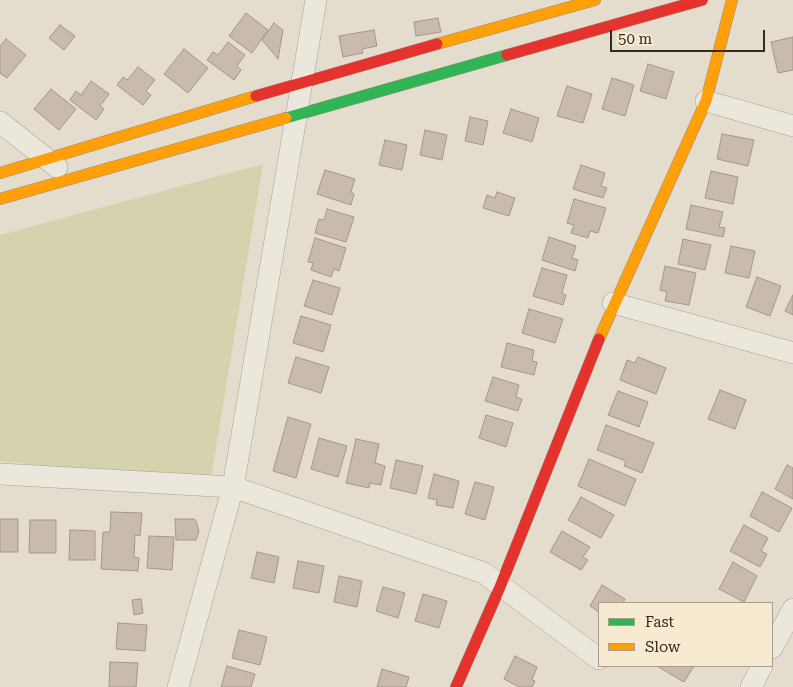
<!DOCTYPE html>
<html>
<head>
<meta charset="utf-8">
<style>
  body { margin:0 }
  #map { position:relative; width:793px; height:687px; overflow:hidden; background:#e4dccc; font-family:"Roboto Serif",serif }
  canvas { display:block }
  .legend { position:absolute; left:598px; top:602px; width:175px; height:65px; box-sizing:border-box; background:#f6ead1; border:1px solid #aa9d89; margin:0; padding:6px 9px; list-style:none; font-size:15px; color:#38291d }
  .legend li { display:flex; align-items:center; gap:10px; height:25px }
  .legend b { width:25px; border:1px solid #aa9d89 }
  .scale { position:absolute; left:610px; top:30px; width:155px; height:22px; box-sizing:border-box; border:2px solid #38291d; border-top:0; padding-left:6px; font-size:15px; line-height:18px; white-space:nowrap; color:#38291d; -webkit-text-stroke:4px #f6ead1; paint-order:stroke }
</style>
</head>
<body>
<div id="map">
<canvas width="793" height="687"></canvas>
<ul class="legend">
<li><b style="height:6px;background:#30b455"></b>Fast</li>
<li><b style="height:6px;background:#ff9f0a"></b>Slow</li>
</ul>
<div class="scale">50 m</div>
</div>
<script>
const g = document.querySelector('canvas').getContext('2d');
g.lineJoin = 'round';
function paint(path, color) {
  g.fillStyle = color;
  g.fill(path, 'evenodd');
}
function poly(rows) {
  const path = new Path2D();
  for (const r of rows) {
    path.moveTo(r[0], r[1]);
    for (let i = 2; i < r.length; i += 2) path.lineTo(r[i], r[i + 1]);
  }
  return path;
}
function stroke(path, color, width, dash) {
  g.strokeStyle = color;
  g.lineWidth = width;
  g.lineCap = dash ? 'butt' : 'round';
  g.setLineDash(dash || []);
  g.stroke(path);
}
paint(poly([
  [263,164,210,484,0,461,0,235]
]), '#d5d3ae');
const building = poly([
  [246,13,268,30,252,53,229,36,246,13],
  [438,18,441,32,416,36,414,22,438,18],
  [274,23,283,30,278,59,262,40,274,23],
  [60,25,75,36,64,50,49,38,60,25],
  [374,30,377,46,362,49,363,53,343,57,339,36,374,30],
  [793,37,793,70,778,73,771,42,793,37],
  [6,39,26,55,7,78,0,73,0,46,6,39],
  [228,42,245,55,237,66,241,70,234,80,207,60,213,52,218,55,228,42],
  [184,49,208,68,188,93,164,74,184,49],
  [648,64,674,72,666,99,640,91,648,64],
  [138,67,155,80,146,91,151,95,143,105,117,85,123,77,127,80,138,67],
  [612,78,634,85,625,116,602,109,612,78],
  [91,81,109,94,100,106,104,109,96,120,70,100,76,91,81,95,91,81],
  [567,86,592,94,583,123,557,116,567,86],
  [51,89,76,109,59,130,34,109,51,89],
  [511,109,539,118,532,142,503,133,511,109],
  [470,117,488,121,483,145,465,141,470,117],
  [425,130,447,135,442,160,420,155,425,130],
  [722,134,754,140,748,166,717,159,722,134],
  [385,140,407,145,402,170,379,165,385,140],
  [581,165,605,173,601,186,607,188,603,198,573,189,581,165],
  [325,170,355,179,351,192,354,194,351,205,317,194,325,170],
  [711,171,738,177,733,204,705,198,711,171],
  [497,192,515,198,509,216,483,208,487,195,495,198,497,192],
  [574,199,606,208,598,233,590,231,588,238,571,233,574,225,567,223,574,199],
  [691,205,723,212,719,227,725,228,723,237,686,229,691,205],
  [327,209,354,217,346,242,315,233,319,219,324,220,327,209],
  [549,237,576,246,572,258,578,260,575,271,542,260,549,237],
  [315,238,346,248,339,271,334,269,331,277,311,270,313,263,308,262,315,238],
  [683,239,711,245,705,270,678,264,683,239],
  [731,246,755,251,749,278,725,273,731,246],
  [665,266,696,273,689,305,665,301,667,292,660,290,665,266],
  [542,268,567,275,562,293,566,295,563,305,533,296,542,268],
  [757,277,781,286,770,316,746,307,757,277],
  [313,280,340,288,332,315,304,306,313,280],
  [793,295,793,315,785,311,793,295],
  [529,309,563,319,555,343,522,333,529,309],
  [301,316,331,325,323,352,293,343,301,316],
  [507,343,534,350,532,361,537,362,534,375,501,367,507,343],
  [296,357,329,367,321,393,288,383,296,357],
  [638,357,666,368,656,394,620,380,627,360,635,363,638,357],
  [493,377,519,385,516,397,522,399,518,411,485,401,493,377],
  [720,390,746,400,735,429,708,419,720,390],
  [618,391,648,402,639,427,608,415,618,391],
  [486,415,513,423,506,447,479,438,486,415],
  [288,417,311,424,296,478,273,471,288,417],
  [606,425,654,443,642,473,624,466,626,461,597,450,606,425],
  [319,438,347,446,338,477,311,469,319,438],
  [356,439,379,444,375,463,385,466,381,485,370,483,369,488,346,483,356,439],
  [589,459,636,479,625,506,578,486,589,459],
  [396,460,423,466,416,494,390,488,396,460],
  [787,465,793,468,793,499,775,489,787,465],
  [434,474,459,481,453,508,436,505,437,500,428,498,434,474],
  [475,482,494,487,485,520,465,514,475,482],
  [762,492,792,508,779,532,750,516,762,492],
  [581,497,614,515,601,538,568,520,581,497],
  [111,512,142,513,140,536,135,535,134,557,139,558,138,571,101,569,103,532,110,532,111,512],
  [0,519,18,519,18,552,0,552,0,519],
  [175,519,194,519,196,521,199,531,196,540,176,540,175,519],
  [30,520,56,520,56,553,29,553,30,520],
  [744,525,768,538,761,551,767,554,760,567,730,551,744,525],
  [70,530,95,531,95,560,69,560,70,530],
  [562,531,590,547,583,557,588,560,581,570,550,552,562,531],
  [149,536,174,537,172,570,147,568,149,536],
  [257,552,279,557,274,583,251,578,257,552],
  [298,561,324,566,319,593,293,588,298,561],
  [733,562,757,576,744,602,719,589,733,562],
  [339,576,362,581,357,607,334,602,339,576],
  [602,585,625,599,623,603,599,603,599,612,590,606,602,585],
  [383,587,405,593,398,618,376,611,383,587],
  [423,594,447,601,439,628,415,621,423,594],
  [141,599,143,613,134,615,132,600,141,599],
  [118,623,147,625,145,651,116,649,118,623],
  [239,630,267,637,260,665,232,658,239,630],
  [515,656,537,667,532,680,535,681,532,687,519,687,504,679,515,656],
  [110,662,138,663,136,687,109,687,110,662],
  [227,666,255,674,251,687,221,687,227,666],
  [657,666,694,666,684,682,657,666],
  [382,669,409,677,406,687,377,687,382,669]
]);
paint(building, '#c8baad');
stroke(building, '#a4978b', 1);
const street = poly([
  [706,101,793,126],
  [0,122,57,167],
  [613,303,793,353],
  [0,474,233,487,484,573,599,659],
  [772,648,793,609],
  [178,687,233,487,316,0],
  [751,687,762,666]
]);
const fast = poly([
  [286,118,507,55]
]);
const slow = poly([
  [437,44,595,0],
  [0,173,256,96],
  [0,199,286,118],
  [599,339,706,101,732,0]
]);
const jam = poly([
  [507,55,702,0],
  [256,96,437,44],
  [456,687,500,587,599,339]
]);
stroke(street, '#a9a195', 22);
stroke(fast, '#999085', 12);
stroke(slow, '#999085', 12);
stroke(jam, '#999085', 12);
stroke(street, '#ece7dd', 21);
stroke(fast, '#30b455', 11);
stroke(slow, '#ff9f0a', 11);
stroke(jam, '#e5322d', 11);
</script>
</body>
</html>
